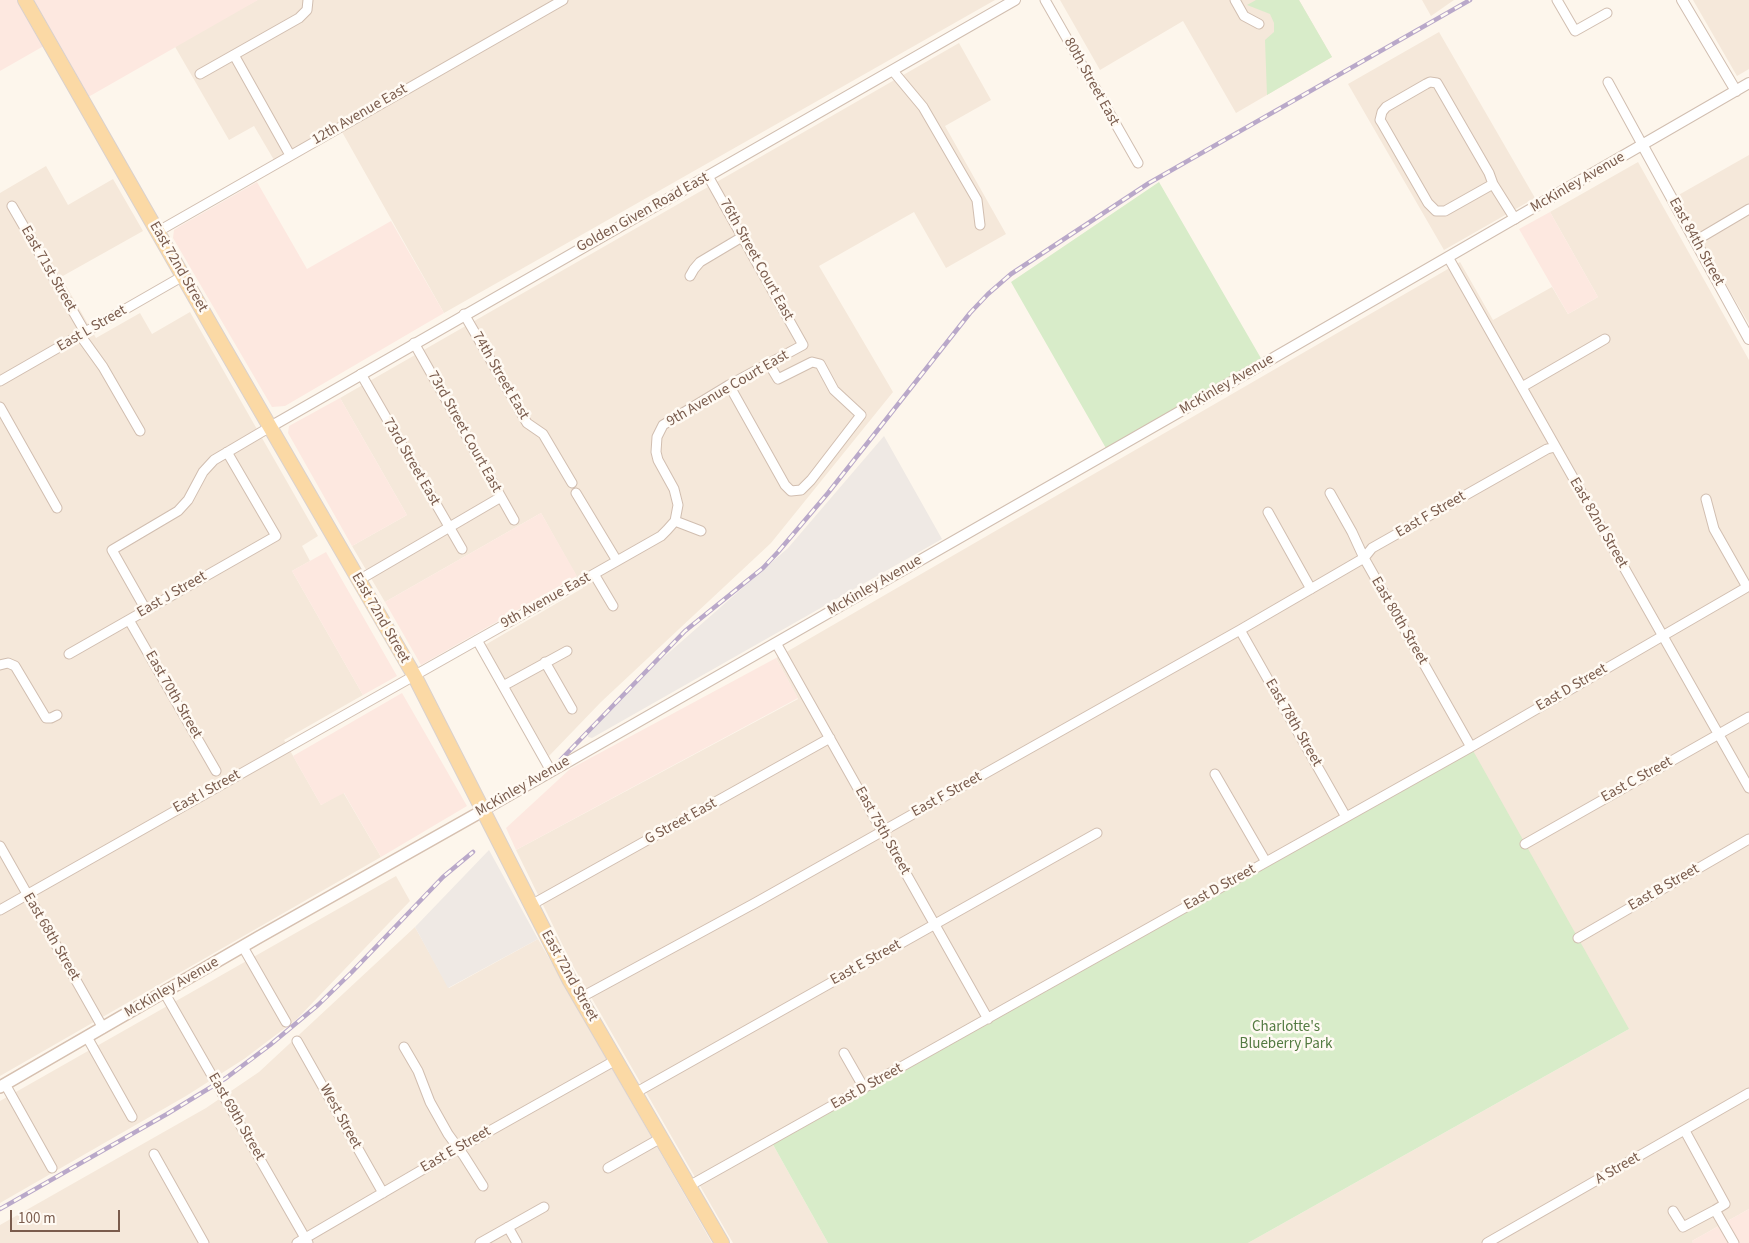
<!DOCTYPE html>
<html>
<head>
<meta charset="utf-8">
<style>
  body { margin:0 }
  #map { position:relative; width:1749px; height:1243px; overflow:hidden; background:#fdf6ec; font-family:"Source Sans 3",sans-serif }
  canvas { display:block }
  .scale { position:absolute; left:10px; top:1210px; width:110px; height:22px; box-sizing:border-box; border:2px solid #7a5c4d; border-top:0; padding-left:6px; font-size:15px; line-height:18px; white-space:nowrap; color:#7a5c4d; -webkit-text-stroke:4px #fffaf3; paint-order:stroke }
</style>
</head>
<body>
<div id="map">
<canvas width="1749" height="1243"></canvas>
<div class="scale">100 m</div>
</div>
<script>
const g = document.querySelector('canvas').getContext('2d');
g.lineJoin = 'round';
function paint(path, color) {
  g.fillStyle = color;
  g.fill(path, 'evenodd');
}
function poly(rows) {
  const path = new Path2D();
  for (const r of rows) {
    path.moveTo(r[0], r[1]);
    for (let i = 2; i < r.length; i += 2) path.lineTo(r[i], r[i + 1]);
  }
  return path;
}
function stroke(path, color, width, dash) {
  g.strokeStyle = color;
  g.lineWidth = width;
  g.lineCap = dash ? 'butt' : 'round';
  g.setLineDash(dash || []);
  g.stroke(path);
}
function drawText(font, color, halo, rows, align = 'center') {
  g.font = font + ' "Source Sans 3",sans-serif';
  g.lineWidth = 5;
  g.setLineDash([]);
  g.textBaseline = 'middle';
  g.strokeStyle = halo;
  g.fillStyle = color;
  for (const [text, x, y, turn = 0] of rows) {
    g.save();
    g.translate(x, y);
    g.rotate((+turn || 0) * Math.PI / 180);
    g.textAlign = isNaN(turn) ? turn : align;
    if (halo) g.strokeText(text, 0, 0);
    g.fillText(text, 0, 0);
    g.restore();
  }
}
paint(poly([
  [257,0,995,0,444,313,337,123,274,160,254,126,229,140,174,45],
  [1060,0,1299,0,1332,57,1236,113,1183,21,1100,70],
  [1422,0,1454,0,1431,16],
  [1693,0,1749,0,1749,69,1737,76],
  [1439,32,1535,198,1444,250,1348,84],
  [959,43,991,100,945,126,1006,234,946,268,914,212,819,266,893,392,771,543,601,702,549,756,485,645,583,588,541,513,385,602,352,546,407,515,340,398],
  [1749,155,1749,324,1675,197],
  [1638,162,1749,360,1749,1209,1692,1241,1693,1243,1248,1243,1629,1029,771,1141,828,1243,733,1243,572,964,516,850,798,699,776,658,1460,262,1493,320,1552,287,1568,314,1598,297,1550,212],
  [46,166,68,205,113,179,143,231,61,277,96,338,140,313,152,334,190,312,318,536,302,546,310,561,292,571,363,695,284,740,321,805,343,792,381,857,0,1076,0,193],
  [396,876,410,901,297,1019,244,1059,186,1096,0,1203,0,1101],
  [415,927,449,988,538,939,712,1243,0,1243,0,1225,206,1108,259,1072]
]), '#f5e8da');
paint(poly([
  [0,0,258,0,83,100,49,43,0,71],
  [257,182,307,269,391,221,444,313,285,406,272,407,173,238,174,230,180,226],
  [1550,212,1598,297,1568,314,1519,229],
  [340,398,407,515,352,546,288,433,289,426],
  [541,513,577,576,421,665,385,602],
  [326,552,397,676,363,695,292,571],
  [776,658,798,698,516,850,506,828,570,769],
  [402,693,467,806,381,857,344,793,321,805,293,756],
  [1749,1209,1749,1243,1693,1243,1692,1241]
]), '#fde8e0');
paint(poly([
  [884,436,942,539,592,738,588,737,588,734,657,663,788,548],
  [489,850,538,939,448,988,415,927]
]), '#efe9e4');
paint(poly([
  [1256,0,1299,0,1332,57,1267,95,1265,40,1274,32,1274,23,1270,14,1247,5],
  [1159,182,1262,360,1107,450,1011,282],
  [1471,747,1629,1029,1248,1243,828,1243,771,1141]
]), '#d8ecc9');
const minor = poly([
  [1045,0,1138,163],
  [1235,0,1244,16,1259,24],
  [1557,0,1575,31,1607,13],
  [234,55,290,155],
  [893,71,923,107,977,200,980,225],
  [200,74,299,18,307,10,308,0],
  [1608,82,1643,146],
  [1493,184,1445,211,1436,211,1428,203,1382,123,1380,120,1382,112,1386,107,1426,84,1430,82,1437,83,1489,173,1493,184,1515,219],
  [12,206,85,332],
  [157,232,563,0],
  [1695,241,1749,209],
  [1448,257,1749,788],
  [690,276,694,269,700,262,742,237],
  [464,314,527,423,543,434,572,483],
  [80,335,103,367,140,431],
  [414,343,514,520],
  [361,374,462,549],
  [0,381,183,276],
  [729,385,785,485,791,491,801,490,811,480,861,415,834,390,820,364,812,362,778,379,769,364],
  [1522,387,1605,339],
  [0,407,57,508],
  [576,493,617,561],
  [1330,493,1352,532,1364,558,1471,747],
  [1706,499,1714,529,1747,587],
  [1268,512,1311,589],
  [675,521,701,531],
  [594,574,613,606],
  [359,580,501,497],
  [146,610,112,550,178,511,188,500,203,472,214,460,270,427],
  [129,620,216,771],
  [1240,630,1346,817],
  [477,640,551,771],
  [776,643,988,1019],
  [69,654,276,536,227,452],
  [545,662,572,709],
  [0,665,8,663,15,666,46,718,51,718,57,715],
  [503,686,567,651],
  [1215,774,1266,862],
  [1525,844,1749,717],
  [0,846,103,1028],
  [531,905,830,738],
  [0,910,617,561,661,536,667,530,675,521,678,505,674,489,658,460,656,452,657,437,663,425,729,385,803,345,708,176],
  [1578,938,1749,839],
  [243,947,286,1022],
  [164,992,308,1243],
  [580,998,755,903,1240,630,1364,558,1372,548,1547,449,1555,447],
  [87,1037,132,1117],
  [297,1041,383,1193],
  [404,1047,418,1071,430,1102,448,1134,464,1156,483,1186],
  [844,1053,864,1088],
  [5,1084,52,1168],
  [635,1093,1097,833],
  [1685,1131,1725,1204,1715,1210],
  [154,1154,204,1243],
  [608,1168,661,1138],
  [689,1186,1471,747,1749,586],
  [1673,1211,1683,1227,1715,1210,1734,1243],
  [508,1227,517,1243],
  [297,1243,463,1146,616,1060],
  [480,1243,544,1207],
  [1487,1243,1749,1093]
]);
const tertiary = poly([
  [1682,0,1736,91],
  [1643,146,1749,339],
  [270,427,1015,0],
  [484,810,1256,368,1749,83]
]);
const secondary = poly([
  [0,1087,259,937,484,810]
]);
const primary = poly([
  [25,0,212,327,414,675,570,981,722,1243]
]);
stroke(minor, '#d1beb0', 11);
stroke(tertiary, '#d1beb0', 12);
stroke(secondary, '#d6c0b0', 14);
stroke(primary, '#dad1cd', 16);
stroke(minor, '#fff', 9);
stroke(tertiary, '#fff', 10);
stroke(secondary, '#fff', 11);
stroke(primary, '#fbd9a5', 14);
const rail = poly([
  [548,773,685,631,763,568,778,552,828,493,970,313,988,294,1011,274,1149,183,1470,0],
  [0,1209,167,1114,226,1078,270,1045,318,1005,351,973,443,877,473,852]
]);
stroke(rail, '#b9a8c9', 4.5);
stroke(rail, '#fffaf3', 2.5, [8]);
drawText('15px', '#7a5c4d', '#fffaf3', [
  ["80th Street East",1091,82,61],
  ["12th Avenue East",360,115,-30],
  ["McKinley Avenue",1578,183,-30],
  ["Golden Given Road East",643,213,-29],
  ["East 84th Street",1696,242,61],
  ["76th Street Court East",756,260,61],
  ["East 72nd Street",178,267,60],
  ["East 71st Street",48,269,60],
  ["East L Street",92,329,-30],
  ["74th Street East",500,376,60],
  ["McKinley Avenue",1227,385,-30],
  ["9th Avenue Court East",728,389,-30],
  ["73rd Street Court East",464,432,61],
  ["73rd Street East",411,462,60],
  ["East F Street",1431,515,-30],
  ["East 82nd Street",1598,523,60],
  ["McKinley Avenue",875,586,-30],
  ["East J Street",172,595,-30],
  ["9th Avenue East",546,601,-29],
  ["East 72nd Street",380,618,60],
  ["East 80th Street",1399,621,60],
  ["East D Street",1572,688,-30],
  ["East 70th Street",173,695,60],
  ["East 78th Street",1293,723,60],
  ["East C Street",1637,780,-29],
  ["McKinley Avenue",523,787,-30],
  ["East I Street",207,792,-29],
  ["East F Street",947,795,-29],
  ["G Street East",681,822,-29],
  ["East 75th Street",882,831,61],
  ["East D Street",1220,888,-29],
  ["East B Street",1664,888,-30],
  ["East 68th Street",51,937,60],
  ["East E Street",866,963,-29],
  ["East 72nd Street",569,976,61],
  ["McKinley Avenue",172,988,-30],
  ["East D Street",867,1087,-29],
  ["East 69th Street",236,1117,60],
  ["West Street",340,1117,61],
  ["East E Street",456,1150,-30],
  ["A Street",1618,1169,-30]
]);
drawText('15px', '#537a41', '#fffaf3', [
  ["Charlotte's",1286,1028],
  ["Blueberry Park",1286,1045]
]);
</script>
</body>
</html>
